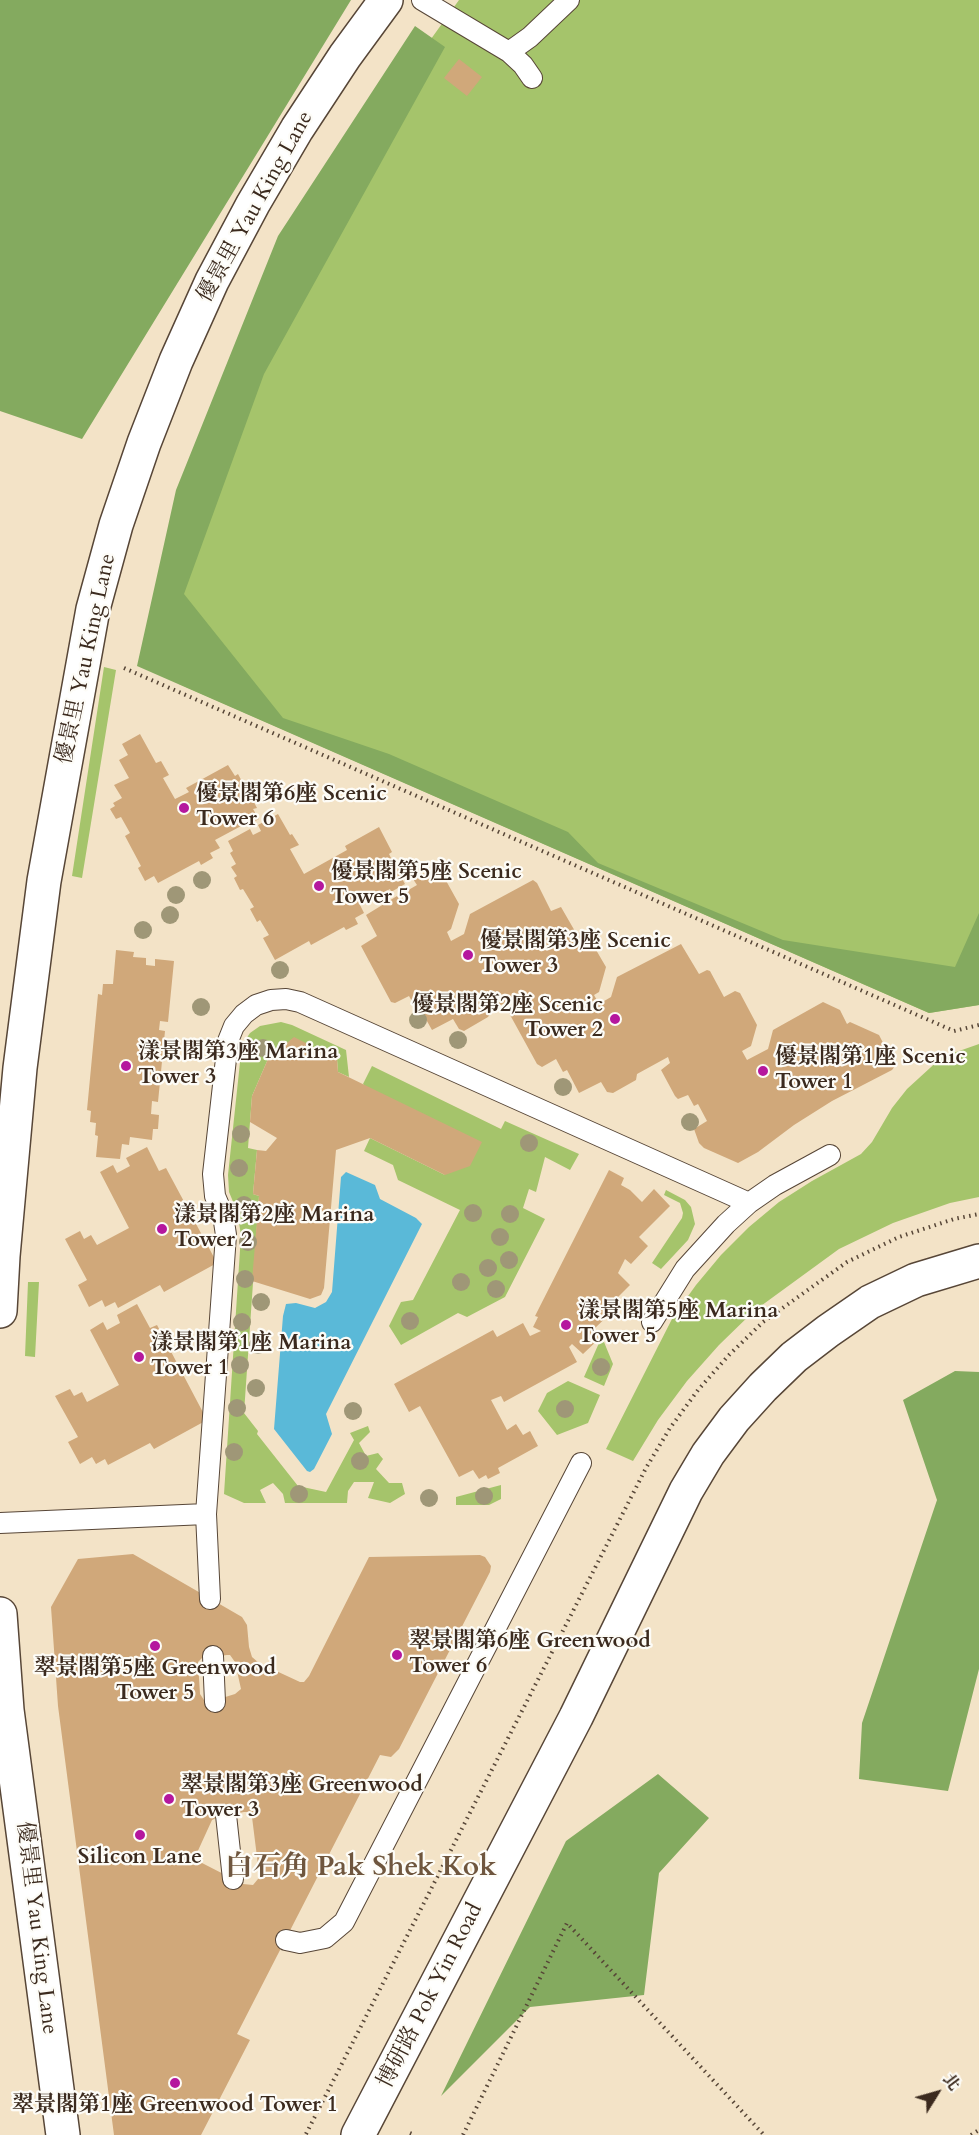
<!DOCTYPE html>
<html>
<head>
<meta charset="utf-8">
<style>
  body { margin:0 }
  #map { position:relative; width:979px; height:2135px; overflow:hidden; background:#f3e3c7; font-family:Cardo,"Noto Serif TC",serif }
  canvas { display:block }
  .north { position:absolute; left:907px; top:2063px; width:60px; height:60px; -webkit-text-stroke:4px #fdfcf7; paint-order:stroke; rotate:53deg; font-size:16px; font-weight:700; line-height:24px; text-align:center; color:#3b2a1e }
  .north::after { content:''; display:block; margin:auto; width:21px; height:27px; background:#3b2a1e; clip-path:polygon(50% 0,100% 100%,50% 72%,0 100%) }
</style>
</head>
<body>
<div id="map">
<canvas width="979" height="2135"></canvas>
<div class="north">北</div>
</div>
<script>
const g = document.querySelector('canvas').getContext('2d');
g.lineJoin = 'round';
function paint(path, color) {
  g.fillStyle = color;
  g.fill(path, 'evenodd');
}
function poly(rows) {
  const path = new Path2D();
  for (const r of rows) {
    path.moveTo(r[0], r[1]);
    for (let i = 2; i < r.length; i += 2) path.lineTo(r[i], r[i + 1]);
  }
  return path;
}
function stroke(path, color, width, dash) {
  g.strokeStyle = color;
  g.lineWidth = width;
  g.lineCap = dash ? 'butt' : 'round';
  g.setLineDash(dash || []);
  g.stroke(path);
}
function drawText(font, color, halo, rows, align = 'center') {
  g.font = font + ' Cardo,"Noto Serif TC",serif';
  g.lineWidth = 4.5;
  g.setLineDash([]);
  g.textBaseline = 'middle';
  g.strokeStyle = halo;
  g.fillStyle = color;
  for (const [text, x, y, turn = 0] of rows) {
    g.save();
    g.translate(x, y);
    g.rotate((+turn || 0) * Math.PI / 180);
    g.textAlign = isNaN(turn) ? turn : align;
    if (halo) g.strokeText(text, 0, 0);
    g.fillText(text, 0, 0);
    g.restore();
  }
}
paint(poly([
  [459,0,979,0,979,1005,929,1013,179,684,163,627,239,380,431,39],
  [104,667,116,670,82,878,72,876],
  [281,1022,292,1025,346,1050,349,1077,338,1072,337,1059,294,1038,268,1059,252,1096,248,1148,257,1150,253,1194,259,1196,244,1413,258,1431,257,1434,298,1486,326,1492,354,1440,350,1433,368,1426,370,1432,359,1443,366,1456,378,1453,383,1459,376,1469,389,1483,402,1483,405,1494,390,1503,368,1498,374,1482,354,1482,348,1491,347,1503,285,1503,283,1494,273,1483,260,1490,266,1503,244,1503,224,1494,241,1235,237,1211,229,1192,228,1175,241,1053,244,1042,250,1033,260,1026],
  [979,1044,979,1197,950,1203,893,1223,839,1249,754,1311,719,1345,687,1381,658,1420,633,1461,606,1449,673,1317,696,1285,721,1255,749,1227,779,1202,812,1181,861,1154,872,1142,892,1108,907,1089,942,1057],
  [372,1066,501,1129,505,1121,579,1154,570,1170,545,1157,536,1192,529,1189,523,1208,545,1219,505,1297,467,1317,458,1313,401,1345,389,1326,401,1302,413,1300,460,1210,398,1180,393,1165,364,1151,370,1138,445,1175,363,1084],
  [666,1190,685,1200,691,1207,695,1224,688,1240,661,1269,652,1263,682,1218,683,1213,680,1203,664,1195],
  [28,1282,39,1282,35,1357,25,1356],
  [604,1342,613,1364,604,1386,584,1377,599,1343],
  [568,1381,600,1395,588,1423,557,1435,538,1411,547,1393],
  [501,1485,501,1499,489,1505,456,1505,456,1497]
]), '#a5c46b');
paint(poly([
  [0,0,351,0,82,439,0,411],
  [415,26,445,47,264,374,184,594,283,718,389,754,568,832,598,863,783,940,955,967,979,913,979,1005,929,1013,137,666,176,490,278,236],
  [955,1371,979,1372,979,1669,948,1791,859,1779,862,1723,937,1500,903,1400],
  [658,1774,709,1818,659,1873,644,1995,530,2007,441,2096,566,1841]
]), '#84aa5f');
paint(poly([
  [346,1172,375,1185,380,1199,416,1218,422,1224,326,1414,332,1434,314,1469,310,1472,307,1471,274,1429,283,1316,286,1304,296,1303,315,1308,326,1302,332,1292,341,1177]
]), '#5ab9d8');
paint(poly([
  [459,59,482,77,467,96,444,78],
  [140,734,156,763,161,761,169,775,163,778,175,799,189,792,186,788,228,765,235,776,238,774,245,787,242,789,246,797,250,795,257,808,253,809,259,819,244,827,243,825,215,840,220,848,210,853,213,858,201,865,199,861,158,883,154,876,145,881,138,868,141,866,125,836,130,833,121,817,116,819,110,809,115,806,113,803,122,798,114,785,129,778,119,760,128,755,122,744],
  [278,814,290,835,292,834,299,845,290,849,304,874,347,850,345,846,379,827,392,852,389,854,393,862,396,860,404,872,400,875,405,884,391,892,390,889,360,905,364,913,355,918,358,924,346,930,344,927,311,945,309,941,275,960,263,938,269,935,260,920,257,922,250,909,254,907,243,889,240,890,234,878,237,876,231,867,236,864,230,853,233,851,228,841,250,829,253,835,261,831,258,825],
  [436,867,439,868,459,904,451,929,447,932,451,941,464,934,470,914,533,880,537,883,551,911,561,907,576,933,585,931,606,967,599,992,594,995,599,1004,611,997,617,977,681,944,699,974,707,970,710,971,724,997,735,991,740,993,757,1025,751,1046,742,1051,747,1060,768,1049,773,1030,823,1002,840,1010,847,1024,850,1022,879,1035,895,1066,892,1070,832,1101,794,1125,758,1152,738,1163,704,1148,699,1143,694,1129,707,1121,698,1104,694,1106,688,1095,678,1099,675,1096,661,1070,670,1063,668,1057,637,1074,636,1080,613,1093,607,1092,601,1082,579,1093,567,1070,563,1072,556,1059,542,1067,537,1064,509,1013,510,1007,517,1003,514,998,490,1011,490,1014,488,1017,464,1031,459,1029,453,1019,432,1030,419,1007,416,1009,409,996,395,1003,391,1002,361,946,377,936,366,915,397,896,400,901,408,897,405,892,417,885,413,879],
  [116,950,134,952,133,957,146,958,146,965,155,966,155,959,174,961,168,1022,160,1021,159,1030,165,1031,158,1102,152,1101,151,1114,159,1115,158,1129,153,1129,152,1140,130,1137,129,1145,122,1144,120,1159,96,1157,98,1136,95,1135,96,1123,90,1122,91,1111,87,1110,98,994,102,995,103,984,113,984],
  [294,1037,337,1059,338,1072,482,1142,470,1166,445,1175,370,1138,336,1150,324,1288,321,1295,310,1299,252,1281,259,1196,253,1194,257,1150,266,1151,277,1138,250,1122,252,1096,268,1059],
  [147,1147,159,1171,166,1168,217,1263,164,1292,160,1285,118,1308,115,1302,105,1307,102,1300,89,1307,78,1285,87,1280,65,1239,80,1231,84,1239,91,1235,97,1245,129,1228,100,1172,113,1165,117,1173,130,1166,126,1158],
  [609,1170,624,1178,621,1185,630,1190,642,1202,654,1189,670,1206,639,1237,648,1246,631,1264,625,1259,618,1273,630,1285,613,1302,617,1307,594,1329,601,1337,583,1354,572,1344,569,1347,577,1362,504,1402,501,1396,491,1400,507,1430,516,1424,523,1435,530,1431,538,1446,498,1468,500,1473,488,1479,486,1475,479,1479,473,1470,459,1477,420,1406,409,1412,394,1384,493,1330,497,1337,523,1323,530,1336,541,1331,533,1327,538,1317,535,1316],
  [137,1304,150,1328,157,1325,207,1420,154,1449,150,1443,108,1465,105,1459,96,1464,92,1457,80,1464,68,1442,78,1437,55,1396,70,1389,74,1396,82,1392,87,1402,119,1385,90,1330,103,1322,107,1330,120,1323,117,1315],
  [133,1554,242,1617,247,1625,249,1647,252,1657,259,1663,300,1682,304,1682,309,1676,369,1557,480,1555,485,1557,491,1566,490,1572,399,1749,391,1757,380,1755,237,2034,250,2040,201,2135,114,2135,58,1706,51,1607,78,1559],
  [227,1655,230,1655,235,1662,241,1689,235,1694,206,1703,200,1694,198,1662,202,1658],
  [244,1812,247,1812,252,1817,259,1873,258,1879,253,1885,243,1884,202,1863,196,1855,212,1820,218,1817]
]), '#d0a87a');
const service = poly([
  [422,0,509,52,530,37,569,0],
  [509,52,523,65,532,78],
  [652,1322,685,1269,726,1224,749,1203,775,1185,830,1155],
  [0,1523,206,1514],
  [210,1599,206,1514,226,1235,223,1215,215,1196,213,1174,228,1041,234,1026,244,1014,256,1005,271,1000,286,999,300,1002,749,1203],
  [213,1656,215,1702],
  [226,1815,233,1879],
  [286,1940,300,1943,325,1938,344,1922,581,1463]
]);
const tertiary = poly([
  [0,1311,3,1256,20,1068,44,881,93,609,116,525,144,443,176,361,212,281,253,204,297,129,345,56,386,0],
  [0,1614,7,1710,63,2135],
  [358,2135,576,1717,686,1491,708,1454,734,1419,763,1387,794,1357,828,1331,870,1302,916,1280,979,1261]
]);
stroke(service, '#574637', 22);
stroke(tertiary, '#574637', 36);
stroke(poly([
  [124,668,954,1031,979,1025],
  [410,2133,415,2135],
  [306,2134,646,1468,670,1428,698,1390,729,1355,763,1322,847,1262,899,1237,954,1219,979,1214],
  [463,2135,567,1923,764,2135],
  [971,2135,979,2130]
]), '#574637', 4, [1.5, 4.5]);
stroke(service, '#fff', 20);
stroke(tertiary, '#fff', 33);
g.fillStyle = '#9f9777';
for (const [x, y] of [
  [202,880],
  [176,895],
  [170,915],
  [143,930],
  [280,970],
  [201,1007],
  [418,1020],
  [458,1040],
  [263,1048],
  [563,1087],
  [690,1122],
  [241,1134],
  [529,1143],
  [239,1168],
  [244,1205],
  [473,1213],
  [510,1214],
  [500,1237],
  [248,1242],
  [509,1260],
  [488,1268],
  [245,1279],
  [461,1282],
  [496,1289],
  [261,1302],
  [410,1321],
  [242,1322],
  [258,1345],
  [240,1365],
  [601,1367],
  [256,1388],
  [237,1408],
  [565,1409],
  [353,1411],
  [234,1452],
  [360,1461],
  [299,1494],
  [484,1496],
  [429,1498]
]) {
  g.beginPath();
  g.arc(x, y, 9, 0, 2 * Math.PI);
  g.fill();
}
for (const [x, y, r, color] of [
  [184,808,6,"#b5179e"],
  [319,886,6,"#b5179e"],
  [468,955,6,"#b5179e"],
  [615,1019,6,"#b5179e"],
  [126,1066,6,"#b5179e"],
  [763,1071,6,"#b5179e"],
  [162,1229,6,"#b5179e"],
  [566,1325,6,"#b5179e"],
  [139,1357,6,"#b5179e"],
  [155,1646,6,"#b5179e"],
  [397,1655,6,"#b5179e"],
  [169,1799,6,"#b5179e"],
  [140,1835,6,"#b5179e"],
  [175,2083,6,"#b5179e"]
]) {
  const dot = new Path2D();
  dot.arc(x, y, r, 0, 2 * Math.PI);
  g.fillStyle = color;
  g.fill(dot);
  stroke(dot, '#fdfcf7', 2);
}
drawText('22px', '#3b2a1e', '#fdfcf7', [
  ["優景里 Yau King Lane",256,207,-61],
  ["優景里 Yau King Lane",87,659,-78],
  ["優景里 Yau King Lane",36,1928,83],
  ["博研路 Pok Yin Road",431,1996,-63]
]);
drawText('bold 22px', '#3b2a1e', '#fdfcf7', [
  ["優景閣第6座 Scenic",196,795],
  ["Tower 6",196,820],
  ["優景閣第5座 Scenic",331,873],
  ["Tower 5",331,898],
  ["優景閣第3座 Scenic",480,942],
  ["Tower 3",480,967],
  ["優景閣第2座 Scenic",603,1006,"right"],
  ["Tower 2",603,1031,"right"],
  ["漾景閣第3座 Marina",138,1053],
  ["Tower 3",138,1078],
  ["優景閣第1座 Scenic",775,1058],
  ["Tower 1",775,1083],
  ["漾景閣第2座 Marina",174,1216],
  ["Tower 2",174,1241],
  ["漾景閣第5座 Marina",578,1312],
  ["Tower 5",578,1337],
  ["漾景閣第1座 Marina",151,1344],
  ["Tower 1",151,1369],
  ["翠景閣第6座 Greenwood",409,1642],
  ["Tower 6",409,1667],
  ["翠景閣第5座 Greenwood",155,1669,"center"],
  ["Tower 5",155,1694,"center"],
  ["翠景閣第3座 Greenwood",181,1786],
  ["Tower 3",181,1811],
  ["Silicon Lane",140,1858,"center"],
  ["翠景閣第1座 Greenwood Tower 1",175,2106,"center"]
], 'left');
drawText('bold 28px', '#6f563e', '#fdfcf7', [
  ["白石角 Pak Shek Kok",361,1869]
]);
</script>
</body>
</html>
